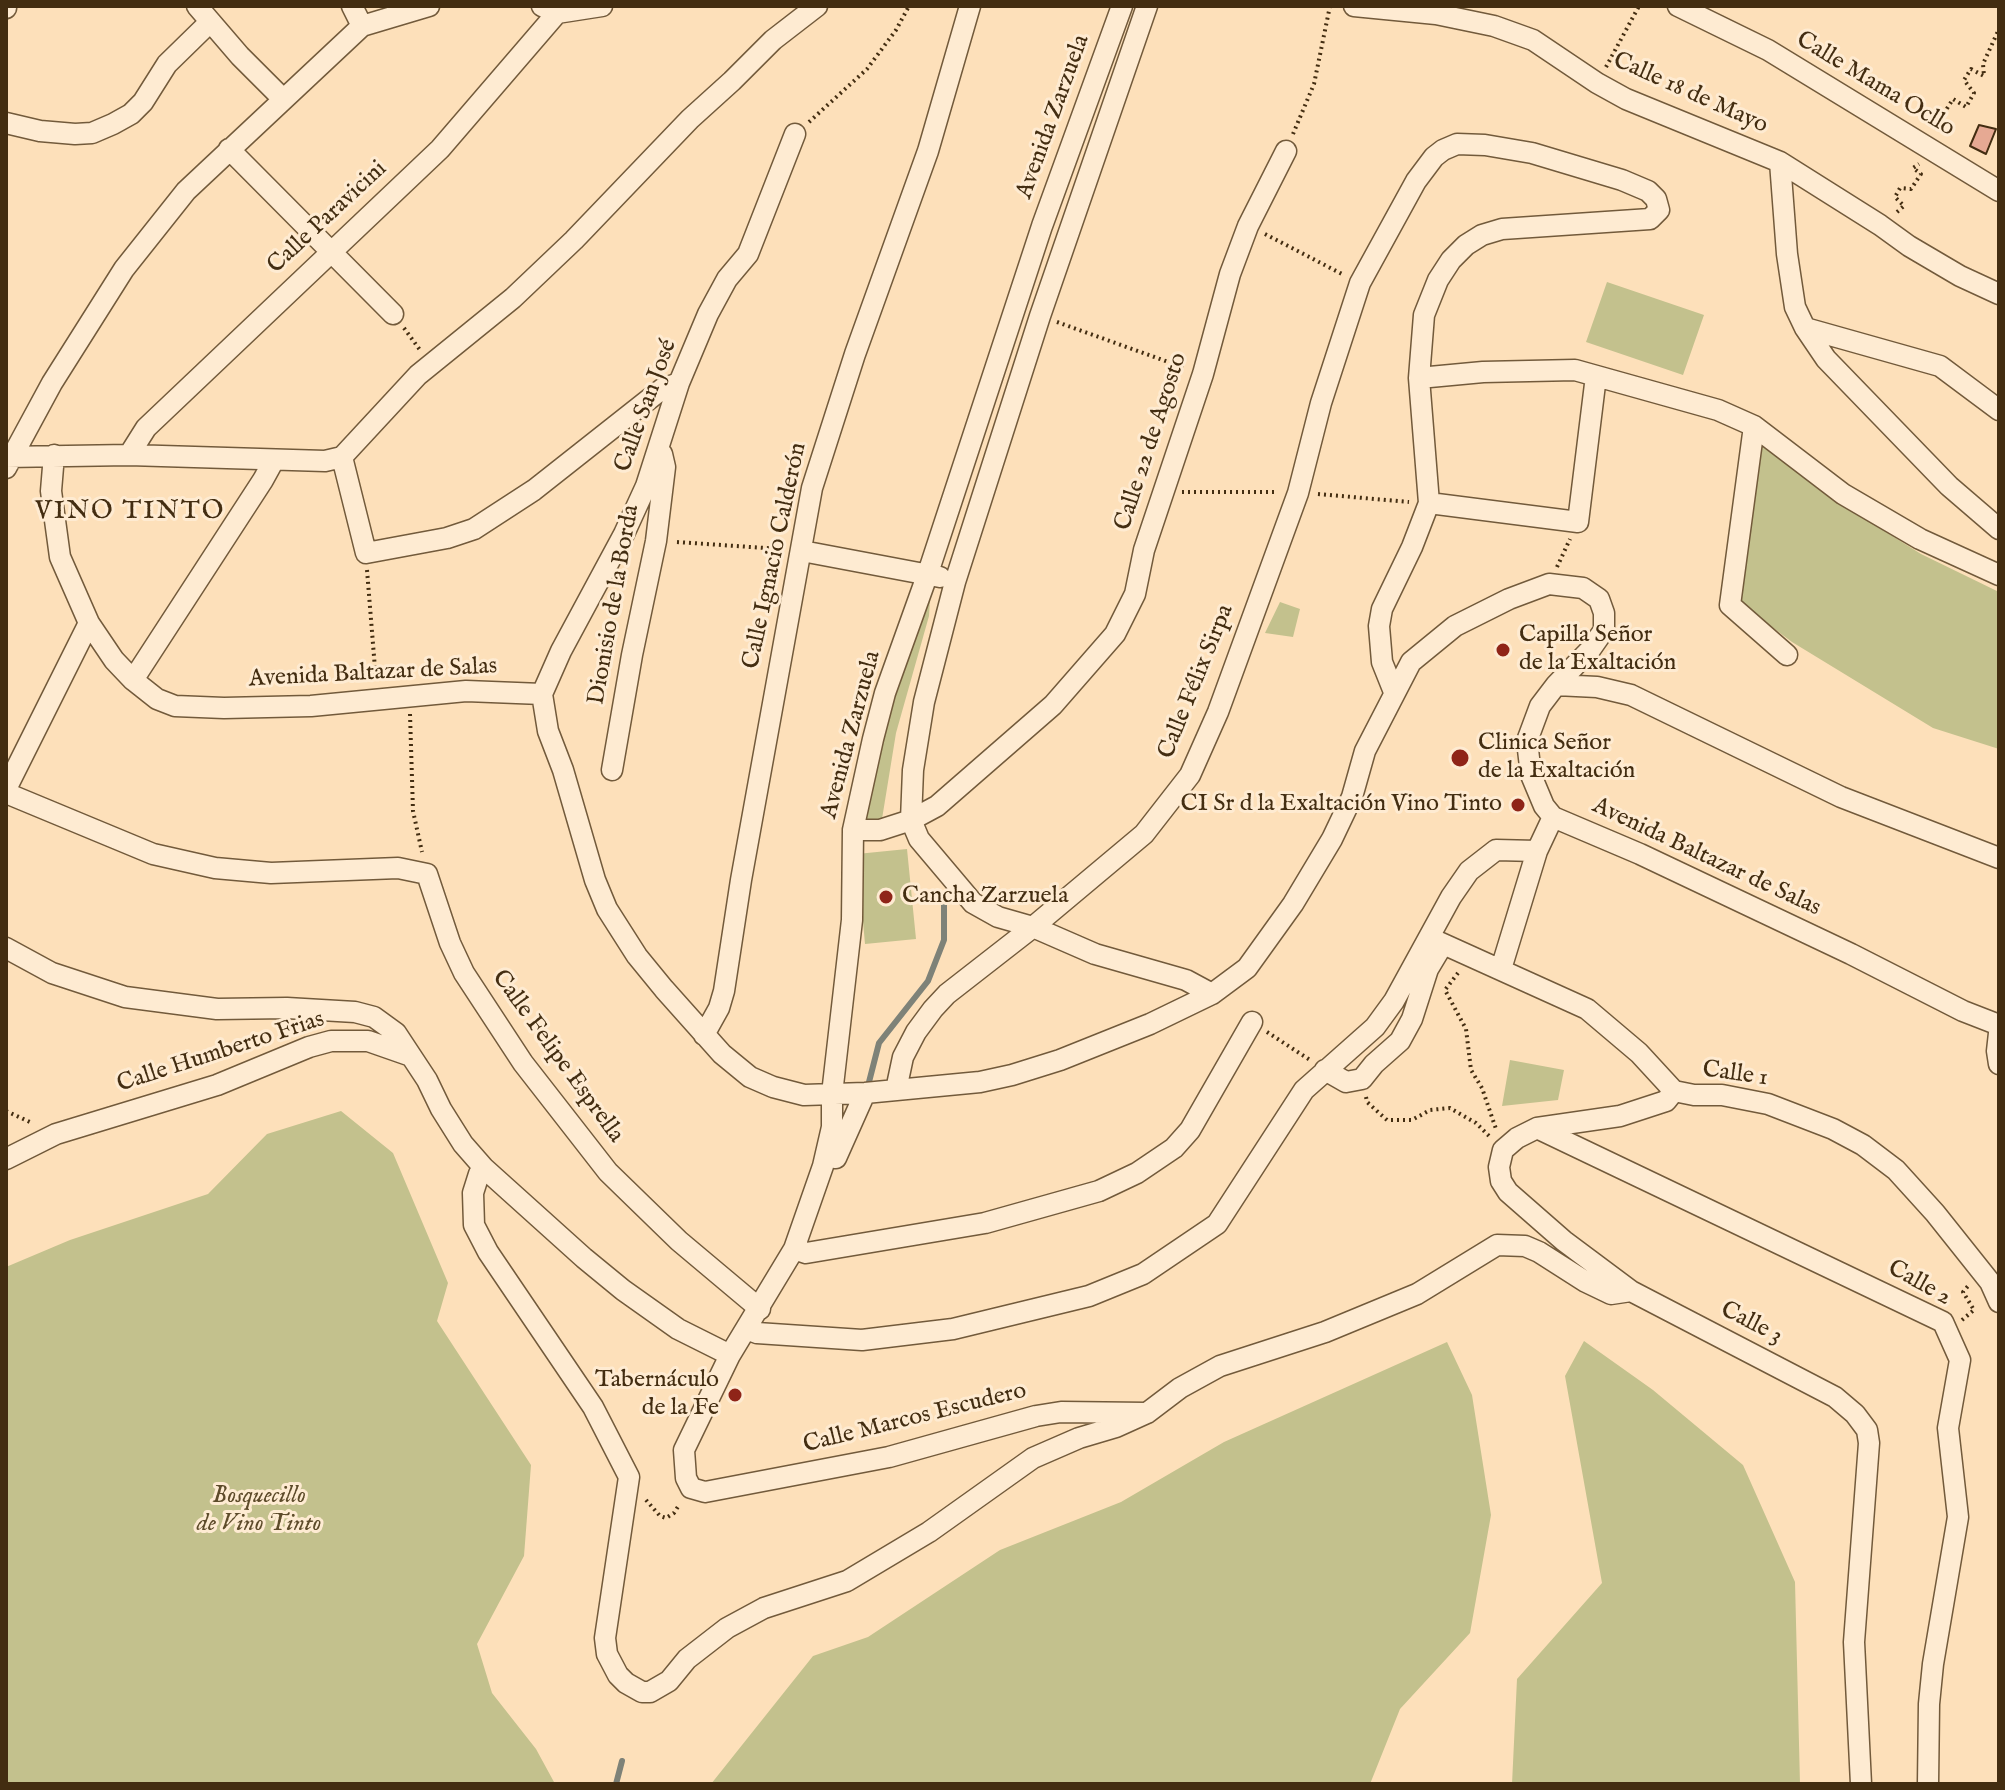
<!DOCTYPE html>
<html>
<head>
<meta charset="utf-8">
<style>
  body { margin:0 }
  #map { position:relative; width:2005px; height:1790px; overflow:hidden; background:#fde0ba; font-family:"IM FELL English",serif }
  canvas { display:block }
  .frame { position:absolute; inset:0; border:8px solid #432d11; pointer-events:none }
</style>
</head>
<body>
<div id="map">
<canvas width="2005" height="1790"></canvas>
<div class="frame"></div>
</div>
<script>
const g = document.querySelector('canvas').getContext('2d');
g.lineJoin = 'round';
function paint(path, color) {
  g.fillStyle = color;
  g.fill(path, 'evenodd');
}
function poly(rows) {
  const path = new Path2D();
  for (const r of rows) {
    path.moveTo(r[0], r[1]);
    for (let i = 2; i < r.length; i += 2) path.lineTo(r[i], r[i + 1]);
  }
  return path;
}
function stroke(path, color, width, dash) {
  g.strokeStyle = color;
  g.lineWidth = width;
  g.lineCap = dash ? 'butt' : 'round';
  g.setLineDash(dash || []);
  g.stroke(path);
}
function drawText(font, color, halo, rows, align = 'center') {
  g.font = font + ' "IM FELL English",serif';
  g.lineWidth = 6;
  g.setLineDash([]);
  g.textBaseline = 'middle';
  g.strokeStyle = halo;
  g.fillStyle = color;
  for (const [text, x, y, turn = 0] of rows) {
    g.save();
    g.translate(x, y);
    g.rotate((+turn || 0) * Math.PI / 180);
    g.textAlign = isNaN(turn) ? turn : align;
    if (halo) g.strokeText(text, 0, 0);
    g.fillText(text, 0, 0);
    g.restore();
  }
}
paint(poly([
  [1607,282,1704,315,1683,375,1586,342],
  [1763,442,1827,495,1921,554,1999,592,1999,749,1933,728,1792,642,1740,603],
  [921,596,930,599,929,616,896,733,882,819,871,824,861,819],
  [1280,602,1300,609,1293,637,1265,633],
  [907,849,916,939,865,944,857,854],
  [1510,1060,1564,1070,1558,1100,1502,1106],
  [341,1111,393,1153,448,1283,437,1321,531,1465,524,1556,477,1644,492,1693,536,1749,554,1782,6,1784,6,1267,70,1240,208,1194,267,1134],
  [1584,1341,1653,1390,1743,1465,1795,1582,1800,1784,1512,1784,1517,1679,1602,1583,1565,1376],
  [1447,1342,1472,1395,1491,1515,1470,1633,1400,1709,1370,1784,711,1784,813,1656,868,1637,1000,1550,1121,1502,1224,1442]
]), '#c3c18d');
stroke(poly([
  [869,1082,879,1043,928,981,944,940,944,902],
  [616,1784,622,1761]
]), '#7e8278', 6);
const building = poly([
  [1979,125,1996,129,1986,154,1970,146,1979,125]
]);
paint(building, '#e6a993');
stroke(building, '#432d11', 2);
const minor = poly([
  [197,6,240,56,282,98],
  [352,6,362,26],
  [542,6,557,13,602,6],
  [1122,6,1042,226,928,573,885,693,873,739,853,830,852,920,832,1094,832,1127,823,1166,794,1249,730,1355,684,1450,686,1478,691,1488,705,1492,889,1457,1036,1416,1061,1412,1147,1413],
  [1147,6,1040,316,955,582,924,702,913,770,911,820,919,839,973,903,998,917,1033,927,1095,954,1186,980,1212,994],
  [1354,6,1436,14,1494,26,1533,40,1597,83,1626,99,1780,162,1880,225,1909,246,1960,276,1999,294],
  [1678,6,1768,50,1999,191],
  [6,8,6,6],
  [6,123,40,131,75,134,92,133,113,124,131,114,143,102,167,64,210,22],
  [795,134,748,254,727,279,708,314,679,383,646,486,624,534,561,651,542,694,548,731,563,770,595,880,607,909,637,956,664,989,722,1054,750,1077,773,1087,804,1095,865,1093,980,1082,1012,1075,1060,1060,1150,1024,1212,994,1247,968,1293,904,1332,839,1352,797,1365,751,1411,662,1455,626,1509,599,1549,584,1583,588,1599,599,1604,613,1604,630,1590,650,1556,685,1540,706,1527,741,1531,775,1544,806,1553,817,1640,854,1851,954,1963,1011,1999,1025],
  [229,149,393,314],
  [1780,162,1787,254,1795,307,1805,328,1826,359,1949,486,1999,529],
  [1805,328,1940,366,1999,410],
  [1419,378,1483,372,1575,370,1718,410,1754,426,1843,494,1920,539,1999,575],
  [1754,426,1730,605,1787,655],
  [54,455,51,491,60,557,89,623,114,660,133,680,157,699,175,706,224,708,311,706,466,691,542,694],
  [129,455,146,428,440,149,557,13],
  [6,457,129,455,325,461,342,457,418,375,513,298,574,240,690,119,732,81,773,40,817,6],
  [342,457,366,553,447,538,474,529,534,490,662,389,679,383],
  [6,468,52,383,124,269,186,191,362,26,429,6],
  [1429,503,1578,522,1596,376],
  [802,551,940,577],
  [133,680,263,480,274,460],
  [1556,685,1597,687,1631,695,1841,797,1999,858],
  [612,770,632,655,656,541,665,467,662,454],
  [6,789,89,623],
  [6,793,153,854,215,868,271,873,398,868,427,874,450,943,464,973,523,1063,608,1172,679,1241,760,1309],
  [853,830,880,830,911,820,937,806,1053,705,1115,634,1135,594,1144,550,1203,374,1230,274,1248,226,1286,151],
  [1430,938,1587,1009,1639,1053,1674,1091,1694,1095,1722,1095,1768,1104,1833,1129,1863,1145,1896,1170,1935,1213,1990,1282,1999,1302],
  [6,948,52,973,125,997,217,1009,287,1008,355,1012,374,1017,396,1033,427,1080,441,1109,463,1144,484,1168,584,1258,623,1290,678,1329,730,1355],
  [1501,969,1537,851,1553,817],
  [1999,1033,1997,1051,1999,1064],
  [704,1035,719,1008,724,991,741,880,812,488,855,354,928,151,970,6],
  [1325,1070,1346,1082,1362,1079,1374,1064,1400,1041,1412,1019,1428,969,1443,944],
  [896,1090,903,1057,916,1032,933,1009,947,994,1033,927,1144,834,1190,775,1218,712,1298,493,1321,403,1360,283,1416,181,1434,157,1443,150,1457,144,1485,145,1532,153,1622,180,1648,191,1656,199,1659,210,1650,219,1502,229,1482,235,1466,245,1451,260,1438,280,1424,315,1419,378,1429,503,1412,547,1382,609,1379,626,1382,662,1394,692],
  [1674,1091,1666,1101,1620,1116,1537,1128,1517,1138,1503,1150,1499,1167,1501,1181,1508,1192,1564,1241,1631,1291,1835,1397,1855,1414,1867,1430,1869,1443,1854,1642,1861,1784],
  [1537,1128,1943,1322,1960,1360,1948,1428,1958,1517,1933,1664,1929,1704,1928,1784],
  [836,1158,865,1093],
  [6,1159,56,1134,217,1085,309,1047,331,1041,368,1041,411,1056],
  [484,1168,479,1174,473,1193,474,1225,488,1252,593,1407,629,1477,605,1638,607,1654,618,1675,626,1683,642,1692,650,1692,669,1681,687,1659,727,1628,764,1608,847,1581,929,1532,1033,1458,1079,1438,1116,1427,1147,1413,1180,1388,1220,1366,1325,1332,1417,1294,1497,1245,1525,1246,1539,1252,1586,1282,1611,1294,1631,1291],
  [794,1249,806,1253,985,1223,1099,1191,1137,1173,1174,1148,1190,1130,1252,1022],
  [746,1329,757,1333,862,1340,953,1329,1089,1296,1143,1274,1217,1224,1304,1090,1375,1027,1394,1001,1451,897,1469,871,1496,850,1537,851]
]);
stroke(minor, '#725a3b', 23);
stroke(poly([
  [1606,67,1639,6],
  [809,122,867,69,896,30,909,6],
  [1934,129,1953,99,1966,107,1974,93,1964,80,1971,69,1984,76,1983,64,1999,29],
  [1293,134,1314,84,1330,6],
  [1897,212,1904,206,1895,197,1900,188,1911,189,1921,174,1913,168,1919,164],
  [1265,234,1342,274],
  [1057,322,1185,368],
  [404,328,420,350],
  [1182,492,1277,492],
  [1318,494,1409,502],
  [677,542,780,549],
  [1557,567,1570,539],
  [367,570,376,681],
  [410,714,413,811,422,852],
  [1458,973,1445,990,1466,1029,1471,1070,1482,1088,1496,1129],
  [1267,1032,1310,1060],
  [1366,1097,1367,1102,1387,1120,1412,1120,1430,1110,1450,1108,1476,1123,1490,1137],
  [6,1111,32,1123],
  [1962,1320,1974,1310,1963,1292,1968,1286],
  [646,1500,660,1516,666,1518,674,1513,679,1505]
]), '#432d11', 4, [2, 4]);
stroke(minor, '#feebd2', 20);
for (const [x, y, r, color] of [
  [1503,650,8,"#8f2418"],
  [1460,758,10,"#8f2418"],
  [1518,805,8,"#8f2418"],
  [886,897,8,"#8f2418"],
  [735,1395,8,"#8f2418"]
]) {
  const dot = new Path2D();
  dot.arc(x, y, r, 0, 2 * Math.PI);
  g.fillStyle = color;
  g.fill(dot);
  stroke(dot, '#feebd2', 3);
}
drawText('24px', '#432d11', '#feebd2', [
  ["Calle Mama Ocllo",1875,85,31],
  ["Calle 18 de Mayo",1690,94,24],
  ["Avenida Zarzuela",1054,117,-70],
  ["Calle Paravicini",328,218,-43],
  ["Calle San José",647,406,-70],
  ["Calle 22 de Agosto",1152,442,-72],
  ["Calle Ignacio Calderón",776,556,-78],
  ["Dionisio de la Borda",615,605,-80],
  ["Avenida Baltazar de Salas",373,674,-3],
  ["Calle Félix Sirpa",1197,682,-68],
  ["Avenida Zarzuela",852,735,-75],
  ["Avenida Baltazar de Salas",1706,858,25],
  ["Calle Humberto Frias",221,1053,-18],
  ["Calle Felipe Esprella",557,1057,54],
  ["Calle 1",1735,1075,8],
  ["Calle 2",1919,1284,29],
  ["Calle 3",1751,1324,27],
  ["Calle Marcos Escudero",915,1419,-14]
]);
drawText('24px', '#432d11', '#feebd2', [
  ["Capilla Señor",1519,636],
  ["de la Exaltación",1519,664],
  ["Clinica Señor",1478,744],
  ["de la Exaltación",1478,772],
  ["CI Sr d la Exaltación Vino Tinto",1502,805,"right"],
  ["Cancha Zarzuela",902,897],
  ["Tabernáculo",719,1381,"right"],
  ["de la Fe",719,1409,"right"]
], 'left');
drawText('italic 24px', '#5d4b2a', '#feebd2', [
  ["Bosquecillo",259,1497],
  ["de Vino Tinto",259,1525]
]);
g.letterSpacing = '2px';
drawText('26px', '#432d11', '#feebd2', [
  ["VINO TINTO",130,513]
]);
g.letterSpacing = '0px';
</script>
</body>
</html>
